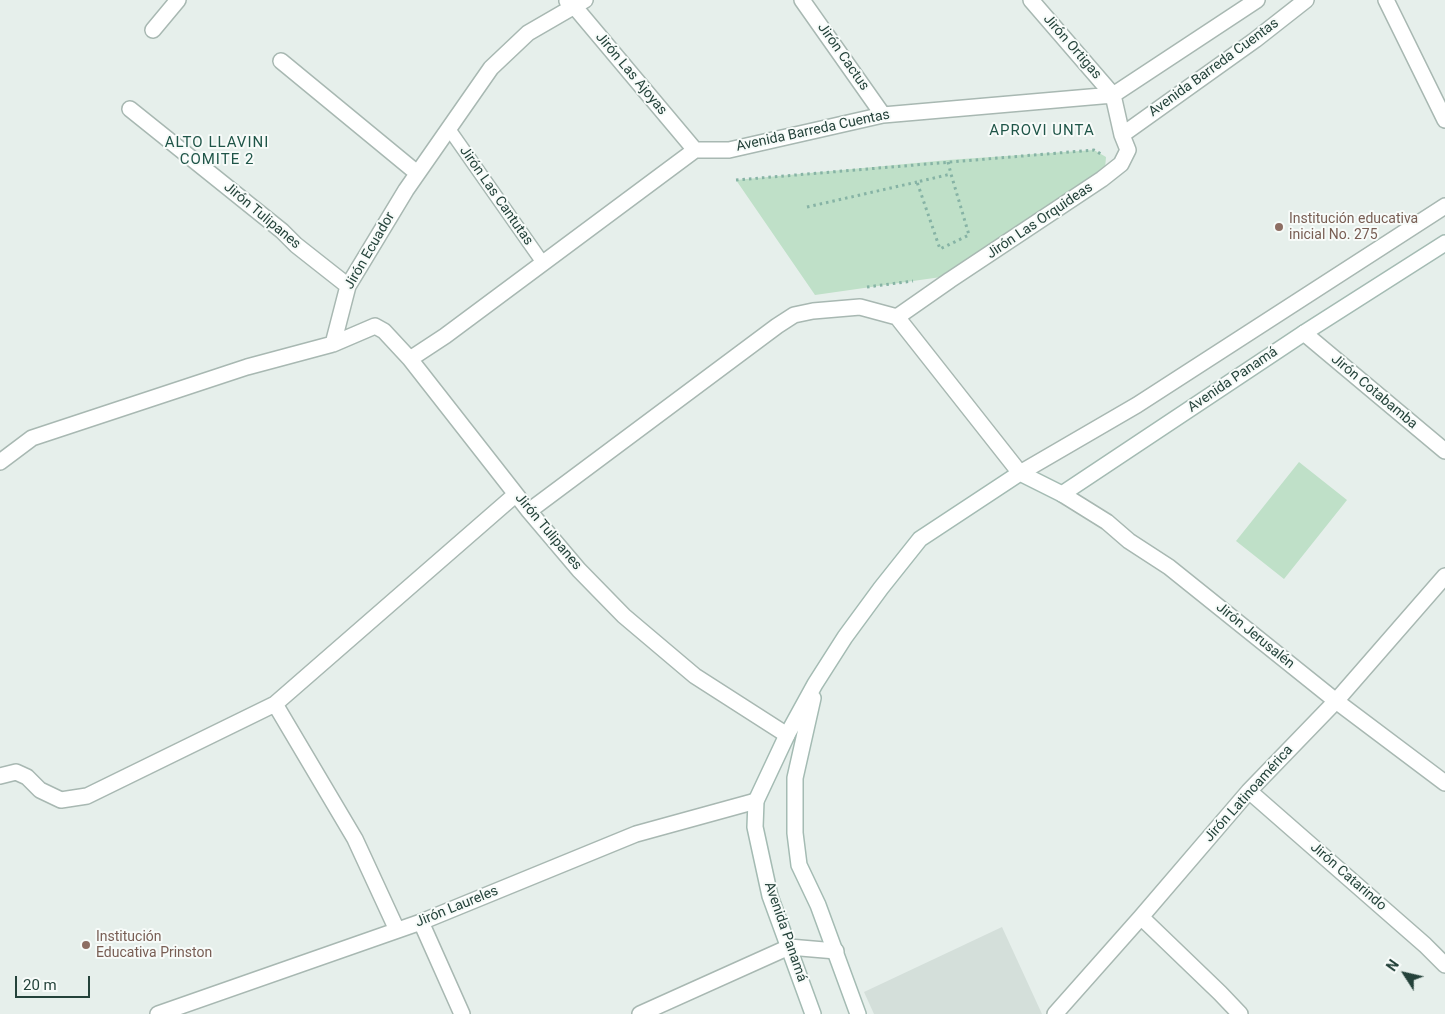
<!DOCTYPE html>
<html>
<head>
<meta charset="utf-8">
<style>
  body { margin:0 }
  #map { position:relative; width:1445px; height:1014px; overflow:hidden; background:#e6efeb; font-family:Roboto,sans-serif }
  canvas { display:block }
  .north { position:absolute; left:1380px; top:949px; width:50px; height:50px; -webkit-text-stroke:4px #f7fbf9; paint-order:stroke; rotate:305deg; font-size:14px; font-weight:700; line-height:20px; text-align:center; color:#24423a }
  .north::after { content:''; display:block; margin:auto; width:18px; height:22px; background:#24423a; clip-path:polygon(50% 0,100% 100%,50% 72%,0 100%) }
  .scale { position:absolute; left:15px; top:976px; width:75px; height:22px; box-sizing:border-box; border:2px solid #24423a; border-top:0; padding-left:6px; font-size:15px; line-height:18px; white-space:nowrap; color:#24423a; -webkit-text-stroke:4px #f7fbf9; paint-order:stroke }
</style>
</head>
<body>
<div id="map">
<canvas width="1445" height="1014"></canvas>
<div class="north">N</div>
<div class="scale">20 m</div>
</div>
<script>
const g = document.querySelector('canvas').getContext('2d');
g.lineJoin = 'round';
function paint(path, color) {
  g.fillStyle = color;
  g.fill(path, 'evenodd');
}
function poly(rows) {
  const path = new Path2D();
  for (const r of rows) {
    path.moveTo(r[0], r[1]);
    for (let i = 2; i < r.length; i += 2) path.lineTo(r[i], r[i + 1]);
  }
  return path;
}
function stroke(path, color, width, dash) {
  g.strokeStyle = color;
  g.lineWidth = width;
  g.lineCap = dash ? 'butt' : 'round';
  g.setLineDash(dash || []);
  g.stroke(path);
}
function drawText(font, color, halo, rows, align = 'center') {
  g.font = font + ' Roboto,sans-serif';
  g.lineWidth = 4;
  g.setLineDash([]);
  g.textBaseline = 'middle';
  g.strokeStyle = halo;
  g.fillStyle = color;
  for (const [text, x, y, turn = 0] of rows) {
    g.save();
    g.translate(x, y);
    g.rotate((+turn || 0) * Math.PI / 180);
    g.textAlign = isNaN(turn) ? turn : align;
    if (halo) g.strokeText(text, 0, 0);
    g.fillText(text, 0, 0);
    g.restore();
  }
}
paint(poly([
  [1002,927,1042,1014,874,1014,864,992]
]), '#d4dfda');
paint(poly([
  [1094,150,1106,157,1105,169,962,269,941,277,815,295,736,180,948,160],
  [1299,462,1347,500,1284,579,1236,541]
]), '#bfe0c8');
const lane = poly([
  [449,129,543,263]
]);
const street = poly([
  [802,0,883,115],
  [1386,0,1445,120],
  [567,1,574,6,695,150],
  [153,30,178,0],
  [281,61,417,173],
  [130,109,282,231,296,245,348,286],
  [1122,135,1255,40,1306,0],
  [897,317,950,280,1102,179,1121,164,1128,150,1122,135,1113,95,1031,0],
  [1304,333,1445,451],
  [333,344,348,286,406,190,491,68,528,33,585,0],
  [410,359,445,336,695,150,729,150,883,115,1113,95,1257,0],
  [0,462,32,438,247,367,333,344,375,326,384,331,410,359,529,511,579,570,624,616,695,676,787,735],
  [1062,494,1107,522,1129,541,1169,567,1336,701,1445,783],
  [529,511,777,326,794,315,813,311,860,307,897,317,1020,473,1137,405,1445,206],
  [275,704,355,839,397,930],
  [0,776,16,772,27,777,40,790,61,800,87,796,275,704,515,495],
  [1249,791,1425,945,1445,965],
  [1141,917,1220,993,1240,1014],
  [421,922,462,1014],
  [158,1014,421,922,636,834,756,801],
  [640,1014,789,947,836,951],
  [1055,1014,1141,917,1249,791,1336,701,1445,576]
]);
const secondary = poly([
  [813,698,795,778,795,833,799,865,818,905,858,1014],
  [813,1014,770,896,755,827,756,801,787,735,815,684,845,637,881,588,920,539,1020,473,1062,494,1304,333,1445,243]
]);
stroke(lane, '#a8b8b2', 15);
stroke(street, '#a8b8b2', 18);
stroke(secondary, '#a4bbb3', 18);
stroke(poly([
  [948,162,951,174,969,235,940,249,917,182,951,174],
  [736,180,1094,150,1101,154],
  [807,207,917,182],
  [867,287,913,281]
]), '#86b3a5', 3, [2.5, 4]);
stroke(lane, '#fff', 12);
stroke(street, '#fff', 15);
stroke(secondary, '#fff', 15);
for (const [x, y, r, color] of [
  [1279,227,5,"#8d6e63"],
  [86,945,5,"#8d6e63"]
]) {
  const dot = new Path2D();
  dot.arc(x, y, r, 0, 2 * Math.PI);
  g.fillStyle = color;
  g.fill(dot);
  stroke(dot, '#f7fbf9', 2);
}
drawText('14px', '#24423a', '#f7fbf9', [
  ["Jirón Ortigas",1072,47,49],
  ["Jirón Cactus",843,57,55],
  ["Avenida Barreda Cuentas",1214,68,-36],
  ["Jirón Las Ajoyas",631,74,50],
  ["Avenida Barreda Cuentas",813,131,-12],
  ["Jirón Las Cantutas",496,196,55],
  ["Jirón Tulipanes",262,216,40],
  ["Jirón Las Orquideas",1040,221,-34],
  ["Jirón Ecuador",370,251,-60],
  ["Avenida Panamá",1233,380,-34],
  ["Jirón Cotabamba",1374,392,40],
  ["Jirón Tulipanes",548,532,50],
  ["Jirón Jerusalén",1255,636,39],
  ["Jirón Latinoamérica",1249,794,-48],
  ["Jirón Catarindo",1348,877,41],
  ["Jirón Laureles",457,907,-22],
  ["Avenida Panamá",785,932,71]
]);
drawText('14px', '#785e54', '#f7fbf9', [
  ["Institución educativa",1289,219],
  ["inicial No. 275",1289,235],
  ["Institución",96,937],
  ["Educativa Prinston",96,953]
], 'left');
g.letterSpacing = '1px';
drawText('15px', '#1f5548', '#f7fbf9', [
  ["APROVI UNTA",1042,131],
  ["ALTO LLAVINI",217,143],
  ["COMITE 2",217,160]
]);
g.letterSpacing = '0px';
</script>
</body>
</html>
